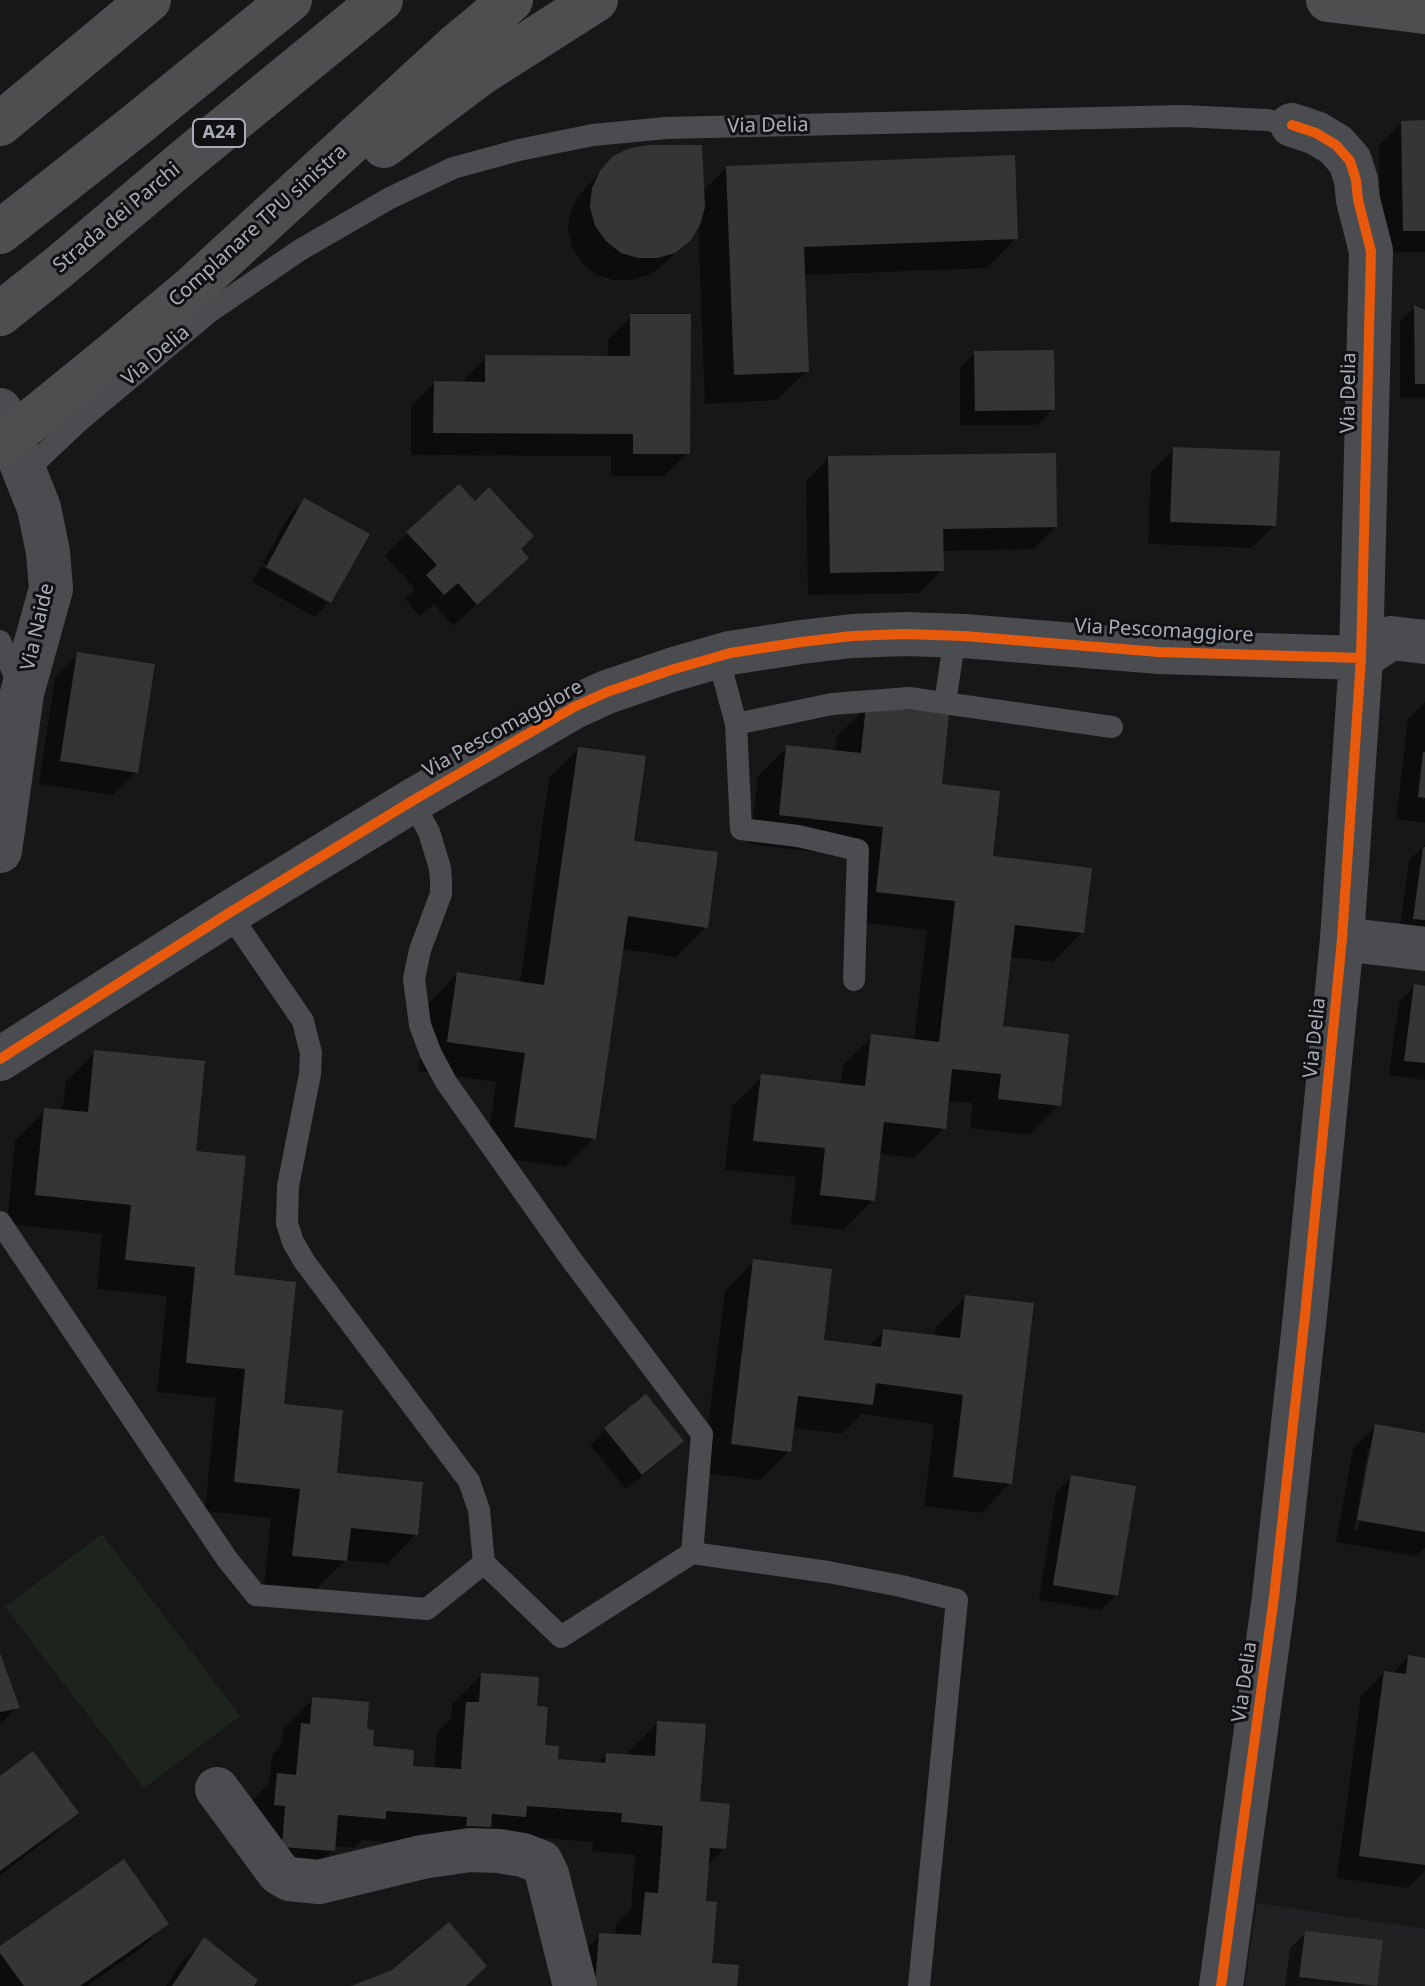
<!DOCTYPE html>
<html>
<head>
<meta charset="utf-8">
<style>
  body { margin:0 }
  canvas { display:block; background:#171717 }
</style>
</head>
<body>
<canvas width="1425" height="1986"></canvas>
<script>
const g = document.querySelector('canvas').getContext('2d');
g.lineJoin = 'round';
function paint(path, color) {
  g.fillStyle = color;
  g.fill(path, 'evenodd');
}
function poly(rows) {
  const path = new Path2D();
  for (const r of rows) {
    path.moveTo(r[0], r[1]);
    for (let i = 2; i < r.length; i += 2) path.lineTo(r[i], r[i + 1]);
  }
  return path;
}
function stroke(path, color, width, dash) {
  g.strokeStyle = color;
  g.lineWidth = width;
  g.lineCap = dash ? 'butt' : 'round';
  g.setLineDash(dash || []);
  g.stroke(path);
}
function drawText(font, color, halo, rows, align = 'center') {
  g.font = font + ' "Noto Sans",sans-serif';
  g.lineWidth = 6;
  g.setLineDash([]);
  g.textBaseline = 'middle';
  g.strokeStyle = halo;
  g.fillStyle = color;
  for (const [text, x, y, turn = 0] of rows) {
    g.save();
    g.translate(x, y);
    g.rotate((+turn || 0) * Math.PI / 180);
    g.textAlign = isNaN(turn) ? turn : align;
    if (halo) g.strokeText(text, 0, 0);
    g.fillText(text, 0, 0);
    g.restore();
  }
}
paint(poly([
  [1257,1903,1425,1929,1425,1986,1245,1986]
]), '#212123');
paint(poly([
  [102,1534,240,1716,144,1788,5,1607]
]), '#1d241e');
paint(poly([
  [1425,122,1425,252,1381,253,1379,146,1401,123],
  [614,158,702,192,726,168,1016,238,987,268,803,275,807,371,777,400,705,404,698,225,688,240,664,264,650,275,632,280,614,280,597,275,583,264,573,249,568,231,570,213,578,196],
  [1415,307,1425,312,1425,398,1400,398,1400,322],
  [631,316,688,453,665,476,611,476,611,456,411,455,411,406,434,383,463,384,463,380,486,357,608,358,608,339],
  [975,353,1053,409,1037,425,960,425,960,368],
  [1174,449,1274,525,1252,548,1148,544,1151,472],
  [828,458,1055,527,1033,549,942,551,942,570,919,593,808,595,806,481],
  [305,500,330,601,315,617,252,582,261,566,328,603,328,598,263,563,289,516],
  [408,533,519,549,503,580,453,626,434,604,420,616,405,599,415,589,385,556],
  [78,654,136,772,113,795,39,784,55,677],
  [1425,702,1425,823,1396,819,1408,719],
  [867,707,939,786,990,858,1082,932,1053,962,1009,957,1001,1028,1059,1105,1029,1135,970,1128,973,1103,947,1101,944,1128,914,1158,879,1154,873,1200,844,1230,791,1224,796,1177,725,1170,732,1106,762,1077,840,1085,843,1066,872,1037,914,1041,927,930,848,921,855,857,750,844,758,776,787,747,835,752,837,736],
  [578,749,632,842,706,927,676,957,621,949,594,1138,565,1167,486,1156,496,1082,418,1071,428,1004,457,974,520,983,549,778],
  [1425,845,1425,936,1399,933,1409,860],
  [1415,986,1425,988,1425,1080,1389,1075,1399,1002],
  [95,1052,194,1153,232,1277,282,1405,334,1475,416,1534,387,1564,346,1560,315,1590,264,1585,271,1518,205,1511,216,1398,157,1392,167,1296,97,1289,102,1234,7,1224,15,1140,45,1110,62,1112,66,1081],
  [754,1261,821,1342,868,1347,884,1331,935,1337,936,1327,965,1297,1010,1483,981,1513,924,1506,934,1424,861,1414,841,1434,792,1428,789,1451,760,1480,702,1473,725,1291],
  [646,1397,682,1441,667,1456,626,1489,590,1445,605,1430],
  [1376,1426,1425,1435,1425,1548,1416,1556,1336,1542,1353,1449],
  [1368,1449,1372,1449,1358,1530,1354,1530],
  [1072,1477,1116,1595,1101,1610,1039,1600,1056,1493],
  [1408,1657,1425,1660,1425,1870,1408,1888,1337,1878,1361,1696,1384,1673,1392,1674],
  [0,1658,17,1707,0,1725],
  [482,1675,534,1708,543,1747,556,1761,597,1764,606,1755,628,1756,628,1752,658,1723,698,1803,724,1848,707,1866,704,1903,710,1965,735,1986,569,1986,571,1964,600,1935,615,1936,616,1924,631,1909,635,1855,592,1851,593,1842,505,1835,438,1846,362,1840,354,1848,333,1846,333,1850,304,1880,253,1876,256,1835,248,1805,269,1784,272,1755,282,1744,283,1729,313,1699,364,1731,371,1748,411,1768,434,1769,437,1733,451,1719,452,1704],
  [0,1778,76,1812,53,1835,0,1875],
  [167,1923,144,1946,87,1986,0,1986,0,1949],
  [1305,1933,1376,1985,1285,1986,1290,1948],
  [204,1940,251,1986,166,1986,181,1963]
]), '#0007');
paint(poly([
  [1425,120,1425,231,1403,231,1401,121],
  [649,145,702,145,705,207,700,225,690,241,675,253,657,258,638,258,621,253,606,241,595,226,590,207,592,188,600,171,613,156,630,148],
  [1015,155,1018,239,804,247,809,372,734,375,726,166],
  [1414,305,1425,310,1425,384,1415,384],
  [630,314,691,314,690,454,633,454,633,434,433,433,434,381,485,382,485,355,630,356],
  [1054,350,1055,410,975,411,974,351],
  [1173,447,1280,451,1276,526,1170,522],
  [1056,453,1057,527,943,529,944,571,830,573,828,456],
  [459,484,475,501,489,487,534,536,521,549,529,558,477,605,458,583,444,595,426,575,437,565,406,532],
  [304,498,370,534,331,603,266,567],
  [77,652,155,664,138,773,60,761],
  [866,705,949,714,942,784,1000,791,993,856,1092,868,1084,933,1015,925,1003,1026,1069,1034,1061,1106,998,1099,1001,1074,952,1069,946,1129,884,1122,875,1201,820,1195,825,1148,753,1141,761,1074,865,1086,871,1034,939,1042,955,901,876,892,883,827,779,815,786,745,861,753],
  [578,747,646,756,634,841,718,852,708,928,628,916,596,1139,514,1127,525,1053,447,1042,457,972,544,985],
  [1423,752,1425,752,1425,798,1418,797],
  [1423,847,1425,847,1425,920,1413,919],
  [1414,984,1425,986,1425,1063,1404,1061],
  [94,1050,205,1061,196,1151,246,1156,234,1275,296,1282,284,1404,343,1410,337,1473,423,1482,418,1535,351,1528,347,1561,292,1556,300,1489,234,1482,245,1369,186,1363,195,1267,125,1260,131,1205,35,1195,44,1108,88,1112],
  [753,1259,832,1269,824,1340,881,1347,883,1329,960,1338,965,1295,1034,1303,1012,1484,953,1477,963,1395,876,1383,873,1405,798,1396,791,1452,731,1444],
  [646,1394,684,1441,642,1475,604,1428],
  [1375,1424,1425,1433,1425,1532,1357,1520],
  [1071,1475,1136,1486,1118,1596,1053,1585],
  [0,1653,20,1708,0,1712],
  [1408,1655,1425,1658,1425,1865,1359,1856,1384,1671,1406,1674],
  [481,1673,539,1677,537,1706,548,1707,545,1745,559,1746,558,1759,605,1763,606,1753,655,1756,657,1721,706,1724,700,1801,730,1804,726,1849,710,1848,706,1901,717,1902,712,1963,739,1965,737,1986,595,1986,599,1933,641,1935,645,1892,658,1893,663,1826,621,1822,622,1813,527,1806,526,1817,492,1814,491,1827,466,1826,467,1817,386,1811,386,1819,338,1815,335,1851,282,1847,285,1806,274,1805,277,1773,296,1775,301,1723,310,1724,312,1697,369,1702,367,1729,374,1730,373,1746,414,1750,413,1766,461,1769,466,1702,479,1702],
  [33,1751,79,1813,0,1871,0,1776],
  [124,1859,169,1924,80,1986,24,1986,0,1953,0,1946],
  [449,1922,487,1966,466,1986,351,1986,392,1970],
  [1305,1931,1383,1940,1377,1986,1299,1977],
  [204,1937,258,1980,254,1986,172,1986]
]), '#353536');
stroke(poly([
  [25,472,79,421,208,313,300,250,390,198,453,168,519,150,593,135,666,128,1182,116,1267,120,1292,125],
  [0,641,20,688],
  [718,656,736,724,832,704,909,698,1112,727],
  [945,703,955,636],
  [736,724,741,829,798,836,858,850,854,980],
  [412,801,429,832,440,868,441,881,441,894,420,950,414,979,420,1025,431,1054,446,1082,571,1259,702,1434,692,1553,828,1572,901,1586,957,1600,919,1986],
  [229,913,303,1021,311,1053,310,1074,288,1186,287,1223,293,1242,304,1261,469,1481,479,1510,484,1563,561,1637,692,1553],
  [0,1222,227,1559,256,1595,427,1609,484,1563]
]), '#4b4c50', 22);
stroke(poly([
  [1292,125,1316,133,1336,145,1350,161,1356,180,1358,200,1371,251,1361,658],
  [0,410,39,508,48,552,51,589,22,693,0,851],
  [1361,658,1391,638,1425,642],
  [1342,939,1425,949],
  [217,1789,279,1873,289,1879,319,1882,422,1857,470,1850,499,1851,523,1855,541,1862,547,1874,575,1986]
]), '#4b4c50', 44);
stroke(poly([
  [0,1059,229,913,412,801,574,707,607,692,671,670,730,653,801,642,852,636,905,634,964,636,1159,652,1361,658,1342,939,1305,1315,1274,1597,1221,1986]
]), '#4b4c50', 44);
stroke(poly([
  [1328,0,1425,12],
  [0,124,149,0],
  [384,146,483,72,596,0],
  [0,232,136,125,290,0],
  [0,314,59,267,188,158,381,0],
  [112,355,193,287,456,46,511,0]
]), '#4e4e51', 44);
stroke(poly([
  [0,446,112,355]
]), '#4e4e51', 44);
stroke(poly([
  [0,1059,229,913,412,801,574,707,607,692,671,670,730,653,801,642,852,636,905,634,964,636,1159,652,1361,658],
  [1221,1986,1274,1597,1305,1315,1342,939,1361,658,1371,251,1358,200,1356,180,1350,161,1336,145,1316,133,1292,125]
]), '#e8590c', 10);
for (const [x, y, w] of [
  [219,133,52]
]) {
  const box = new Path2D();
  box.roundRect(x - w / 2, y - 14, w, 28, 6);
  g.fillStyle = '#111113';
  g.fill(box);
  stroke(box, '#a8adb8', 2);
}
drawText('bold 18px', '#a8adb8', null, [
  ["A24",219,133]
]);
drawText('20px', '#a8adb8', '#111113', [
  ["Via Delia",768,126,-1],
  ["Strada dei Parchi",117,218,-40],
  ["Complanare TPU sinistra",258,226,-42],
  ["Via Delia",156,356,-40],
  ["Via Delia",1349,393,-89],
  ["Via Naide",38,627,-77],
  ["Via Pescomaggiore",1164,631,3],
  ["Via Pescomaggiore",503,729,-29],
  ["Via Delia",1315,1038,-84],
  ["Via Delia",1245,1682,-82]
]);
</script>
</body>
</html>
